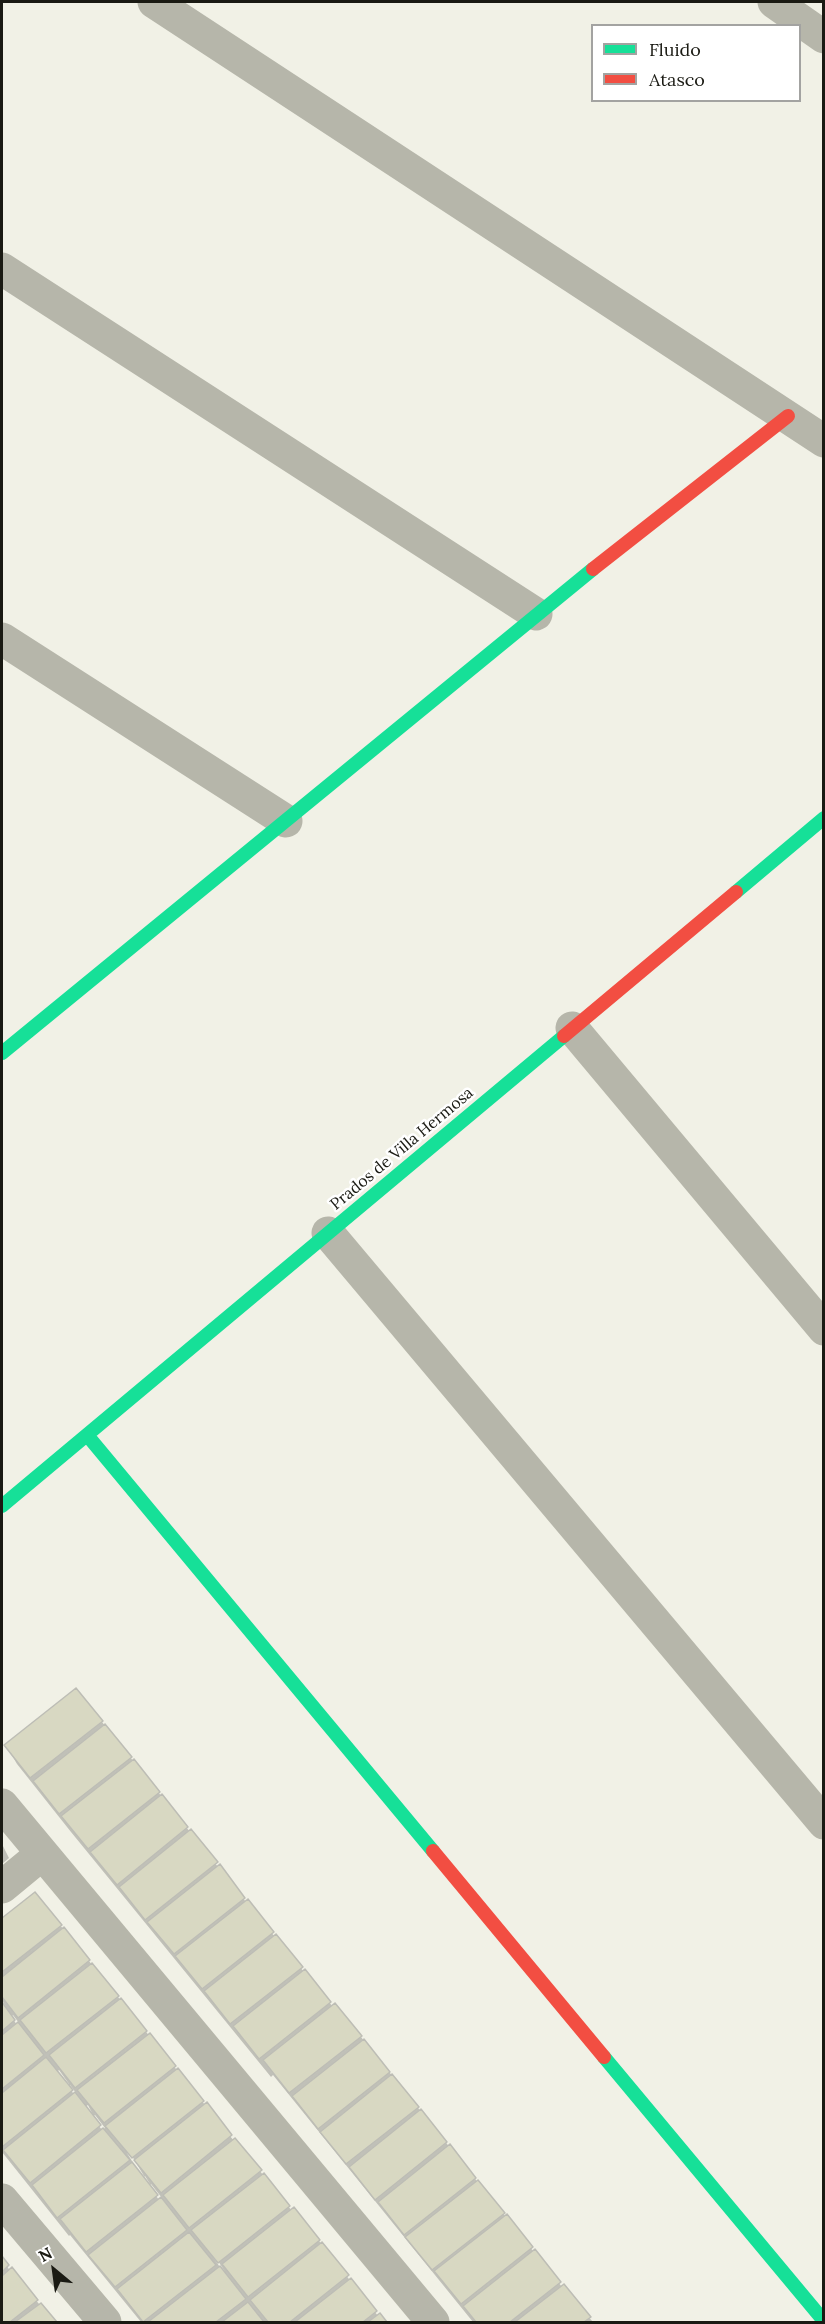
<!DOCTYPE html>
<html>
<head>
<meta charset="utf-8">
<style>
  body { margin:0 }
  #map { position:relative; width:825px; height:2324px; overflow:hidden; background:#f1f1e6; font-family:Lora,serif }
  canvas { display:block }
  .frame { position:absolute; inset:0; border:3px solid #1a1a13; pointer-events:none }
  .legend { position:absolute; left:591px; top:24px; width:210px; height:78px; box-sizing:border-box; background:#fff; border:2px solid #a3a3a1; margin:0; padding:8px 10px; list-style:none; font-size:18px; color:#1a1a13 }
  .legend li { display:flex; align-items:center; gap:12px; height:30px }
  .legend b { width:30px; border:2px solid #a3a3a1 }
  .north { position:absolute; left:24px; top:2240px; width:60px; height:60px; -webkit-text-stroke:4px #fff; paint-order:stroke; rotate:331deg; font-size:16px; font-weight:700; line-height:24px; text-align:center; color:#1a1a13 }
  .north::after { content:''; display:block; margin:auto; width:21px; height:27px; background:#1a1a13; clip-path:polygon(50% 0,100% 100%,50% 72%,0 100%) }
</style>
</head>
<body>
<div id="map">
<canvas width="825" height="2324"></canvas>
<div class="frame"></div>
<ul class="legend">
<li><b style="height:8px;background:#16e098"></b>Fluido</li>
<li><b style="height:8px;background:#f24e42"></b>Atasco</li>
</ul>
<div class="north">N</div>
</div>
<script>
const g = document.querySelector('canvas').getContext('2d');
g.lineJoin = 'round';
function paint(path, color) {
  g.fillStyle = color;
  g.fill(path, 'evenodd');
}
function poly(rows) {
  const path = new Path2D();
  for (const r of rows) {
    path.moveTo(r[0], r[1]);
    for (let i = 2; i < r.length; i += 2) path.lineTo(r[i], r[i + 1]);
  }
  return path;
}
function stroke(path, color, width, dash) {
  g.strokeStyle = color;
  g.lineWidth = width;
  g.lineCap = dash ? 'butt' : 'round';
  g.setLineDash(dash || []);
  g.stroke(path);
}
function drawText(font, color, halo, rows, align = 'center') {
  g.font = font + ' Lora,serif';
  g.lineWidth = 5;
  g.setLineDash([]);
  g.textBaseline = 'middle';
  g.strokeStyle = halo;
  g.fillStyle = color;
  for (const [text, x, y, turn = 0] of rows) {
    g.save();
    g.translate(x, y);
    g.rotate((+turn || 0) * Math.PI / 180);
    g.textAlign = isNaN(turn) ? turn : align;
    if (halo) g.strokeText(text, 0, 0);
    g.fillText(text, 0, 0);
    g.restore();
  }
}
paint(poly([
  [102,1722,246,1902,333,2007,361,2037,562,2287,593,2322,473,2322,273,2075,271,2077,71,1832,17,1764,6,1745],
  [2,1844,9,1858,2,1864],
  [35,1894,234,2141,235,2140,292,2211,294,2209,378,2316,385,2322,141,2322,70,2235,69,2236,2,2152,2,2004,6,2010,7,2009,2,2000,2,1920],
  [13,2015,19,2023,17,2025,11,2016],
  [59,2070,69,2084,67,2085,56,2073],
  [70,2085,76,2093,74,2095,69,2086],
  [88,2105,93,2115,92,2116,85,2107],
  [95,2115,105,2128,102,2130,92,2117],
  [129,2151,144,2176,142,2177,127,2153],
  [145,2176,150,2184,149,2185,143,2178],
  [151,2184,162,2198,159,2200,149,2186],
  [215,2256,225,2272,224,2273,213,2257],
  [2,2258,10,2271,55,2322,2,2322]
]), '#0003');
const building = poly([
  [76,1688,103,1721,30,1778,4,1745,76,1688],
  [105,1724,132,1757,59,1814,33,1781,105,1724],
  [134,1759,160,1792,88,1849,61,1816,134,1759],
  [162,1794,188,1827,117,1885,90,1852,162,1794],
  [191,1829,218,1862,145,1920,119,1887,191,1829],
  [220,1864,245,1898,174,1954,147,1922,220,1864],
  [35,1892,62,1925,2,1972,2,1918,35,1892],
  [248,1899,274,1932,202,1989,175,1956,248,1899],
  [64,1927,90,1960,18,2018,2,1997,2,1977,64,1927],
  [276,1934,303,1967,230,2024,204,1991,276,1934],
  [92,1963,119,1996,46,2053,20,2020,92,1963],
  [305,1969,331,2002,259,2059,233,2026,305,1969],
  [121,1998,147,2031,75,2088,49,2055,121,1998],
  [2,2002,15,2020,2,2031,2,2002],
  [335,2003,362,2036,289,2093,263,2060,335,2003],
  [18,2022,44,2055,2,2089,2,2035,18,2022],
  [150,2033,176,2066,104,2123,77,2090,150,2033],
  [364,2039,390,2072,318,2129,292,2096,364,2039],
  [46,2057,73,2090,2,2147,2,2093,46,2057],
  [178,2068,204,2101,132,2158,105,2126,178,2068],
  [392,2074,419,2107,346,2164,320,2132,392,2074],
  [75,2092,101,2125,30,2183,3,2150,75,2092],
  [207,2102,232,2135,161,2193,134,2160,207,2102],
  [421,2109,447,2142,375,2200,349,2167,421,2109],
  [103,2128,130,2160,57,2218,32,2185,103,2128],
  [235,2138,262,2170,189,2228,163,2195,235,2138],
  [450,2144,476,2178,404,2235,378,2202,450,2144],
  [132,2162,158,2195,86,2252,60,2219,132,2162],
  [264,2173,290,2206,218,2263,191,2230,264,2173],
  [478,2180,505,2213,432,2270,405,2237,478,2180],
  [161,2197,187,2230,115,2287,88,2255,161,2197],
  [294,2207,320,2240,248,2297,222,2264,294,2207],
  [507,2214,533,2247,461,2304,434,2271,507,2214],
  [189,2232,216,2265,143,2322,117,2289,189,2232],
  [322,2242,349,2275,290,2322,268,2322,250,2300,322,2242],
  [535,2249,561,2282,510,2322,476,2322,463,2306,535,2249],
  [2,2256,9,2265,2,2272,2,2256],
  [220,2266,246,2299,216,2322,148,2322,220,2266],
  [12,2267,38,2300,10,2322,2,2322,2,2276,12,2267],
  [351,2278,377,2311,363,2322,295,2322,351,2278],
  [564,2284,591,2317,584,2322,515,2322,564,2284],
  [248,2302,264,2322,222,2322,248,2302],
  [41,2303,57,2322,15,2322,41,2303],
  [380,2313,387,2322,368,2322,380,2313]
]);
paint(building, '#d8d8c2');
stroke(building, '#bdbdb5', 1.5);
stroke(poly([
  [154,2,824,441],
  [774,2,824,37],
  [2,269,536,614],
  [2,639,286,821],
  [572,1028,824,1329],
  [328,1233,824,1823],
  [2,1805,433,2322],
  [2,1887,42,1854],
  [2,2200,105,2322]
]), '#b6b6aa', 33);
stroke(poly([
  [736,892,824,818],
  [2,1053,593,569],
  [87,1435,433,1851],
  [2,1506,564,1036],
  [604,2057,824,2321]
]), '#16e098', 14);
stroke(poly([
  [593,569,788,416],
  [564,1036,736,892],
  [433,1851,604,2057]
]), '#f24e42', 14);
drawText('16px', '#1a1a13', '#fff', [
  ["Prados de Villa Hermosa",402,1149,-40]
]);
</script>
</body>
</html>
